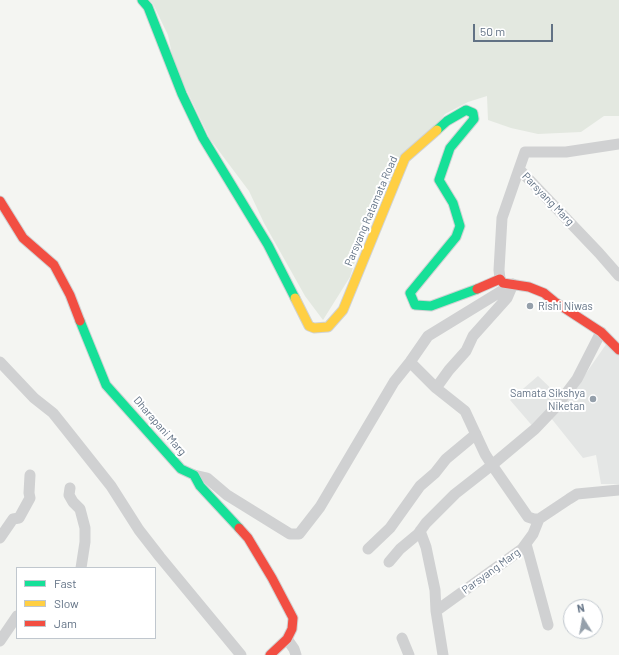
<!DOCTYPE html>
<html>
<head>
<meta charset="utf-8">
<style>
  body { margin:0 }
  #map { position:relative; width:619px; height:655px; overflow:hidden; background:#f4f5f2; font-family:Barlow,sans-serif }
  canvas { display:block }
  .legend { position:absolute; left:16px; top:567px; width:140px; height:72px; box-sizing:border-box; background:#fff; border:1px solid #c0c7ce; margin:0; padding:5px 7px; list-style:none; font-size:12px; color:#627285 }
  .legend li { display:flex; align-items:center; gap:8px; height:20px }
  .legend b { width:20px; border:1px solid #c0c7ce }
  .north { position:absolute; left:563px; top:599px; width:40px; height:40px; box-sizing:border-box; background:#fff; border:1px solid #c0c7ce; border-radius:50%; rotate:349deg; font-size:11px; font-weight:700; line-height:16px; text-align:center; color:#627285 }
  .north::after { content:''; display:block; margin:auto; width:14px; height:18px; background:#95a0ab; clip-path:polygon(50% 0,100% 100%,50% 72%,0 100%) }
  .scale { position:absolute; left:473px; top:24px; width:80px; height:18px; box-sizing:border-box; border:2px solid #627285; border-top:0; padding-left:5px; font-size:12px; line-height:14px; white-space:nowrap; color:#627285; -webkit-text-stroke:3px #fff; paint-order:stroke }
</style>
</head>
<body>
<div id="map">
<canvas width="619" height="655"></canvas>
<ul class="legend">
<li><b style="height:5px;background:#16e098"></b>Fast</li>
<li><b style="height:5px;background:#ffcf43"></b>Slow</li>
<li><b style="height:5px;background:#f24e42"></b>Jam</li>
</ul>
<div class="north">N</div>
<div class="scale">50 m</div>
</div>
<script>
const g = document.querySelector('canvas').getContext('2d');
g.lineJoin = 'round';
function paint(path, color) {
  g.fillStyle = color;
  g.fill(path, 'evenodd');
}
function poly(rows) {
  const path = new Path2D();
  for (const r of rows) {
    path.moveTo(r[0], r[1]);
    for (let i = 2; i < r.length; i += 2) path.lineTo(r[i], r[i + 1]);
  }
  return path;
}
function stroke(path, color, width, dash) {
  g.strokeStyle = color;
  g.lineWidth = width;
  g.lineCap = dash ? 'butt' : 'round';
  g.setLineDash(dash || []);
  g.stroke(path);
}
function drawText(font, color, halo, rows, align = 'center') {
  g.font = font + ' Barlow,sans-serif';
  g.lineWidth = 4;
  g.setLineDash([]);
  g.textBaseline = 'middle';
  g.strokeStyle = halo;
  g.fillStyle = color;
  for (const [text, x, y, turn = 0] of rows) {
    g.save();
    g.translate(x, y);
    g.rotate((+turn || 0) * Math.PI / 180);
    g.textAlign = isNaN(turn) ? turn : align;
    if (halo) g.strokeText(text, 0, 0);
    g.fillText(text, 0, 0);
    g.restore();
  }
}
paint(poly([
  [607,343,619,355,619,484,601,484,596,455,583,458,551,418,582,379],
  [538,376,562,399,535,429,510,400]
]), '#e4e6e5');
paint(poly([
  [149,0,619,0,619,116,604,116,581,132,538,134,511,128,488,120,487,96,468,102,445,114,380,201,363,235,350,277,323,320,305,296,291,271,264,223,249,191,210,139,174,64,168,35,153,4]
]), '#e3e8e0');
const fast = poly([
  [142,0,148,7,182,94,203,138,268,245,295,298],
  [437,130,447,121,466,110,473,113,474,119,450,148,439,180,453,203,460,226,456,237,410,293,415,305,431,306,477,289],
  [80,321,106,385,181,469,194,475,200,486,239,528]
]);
const slow = poly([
  [295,298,309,326,314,328,328,327,343,310,405,158,437,130]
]);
const jam = poly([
  [0,201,23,238,54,265,70,295,80,321],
  [477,289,500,279,503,283,529,287,544,293,555,302,601,332,619,350],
  [239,528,248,538,272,578,293,618,292,629,287,639,270,655]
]);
stroke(fast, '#d0d2d3', 11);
stroke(slow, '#d0d2d3', 11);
stroke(jam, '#d0d2d3', 11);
stroke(poly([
  [519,169,525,152,566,152,619,144],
  [500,279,499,270,502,218,519,169,599,253,619,276],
  [513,284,507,298,473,336,466,351,449,370,436,388,465,411,485,454,492,465,528,517,534,519,539,519],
  [0,362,34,398,53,413,65,428,111,486,139,530,160,557,241,655],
  [410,362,436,388],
  [194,475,207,478,227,495,290,534,299,534,320,507,394,382,410,362,428,336,513,284],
  [70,488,69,495,73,502,80,509,85,528,85,542,81,568],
  [420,531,426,547,431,571,435,590,436,611],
  [0,538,13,519,19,518,30,498,29,493,30,475],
  [526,544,548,625],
  [368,549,390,528,420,486,435,473,446,459,476,434],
  [389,562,400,549,418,534,426,523,455,494,492,465,535,429,555,408,577,379,601,332],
  [402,638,409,655],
  [287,639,294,649,296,655],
  [0,641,17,616],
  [443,655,436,611,522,549,533,534,539,519,569,499,577,494,619,490]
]), '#d0d1d2', 11);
stroke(fast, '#16e098', 9);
stroke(slow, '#ffcf43', 9);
stroke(jam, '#f24e42', 9);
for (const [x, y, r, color] of [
  [530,306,4,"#95a0ab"],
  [593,399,4,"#95a0ab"]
]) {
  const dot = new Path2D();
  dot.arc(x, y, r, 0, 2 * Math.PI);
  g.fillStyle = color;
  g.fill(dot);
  stroke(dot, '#fff', 1.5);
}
drawText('11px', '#627285', '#fff', [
  ["Parsyang Marg",548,199,46],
  ["Parsyang Ratamata Road",371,211,-67],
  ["Dharapani Marg",160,426,49],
  ["Parsyang Marg",491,571,-36]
]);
drawText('11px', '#627285', '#fff', [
  ["Rishi Niwas",538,306],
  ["Samata Sikshya",585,393,"right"],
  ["Niketan",585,406,"right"]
], 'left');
</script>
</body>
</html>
